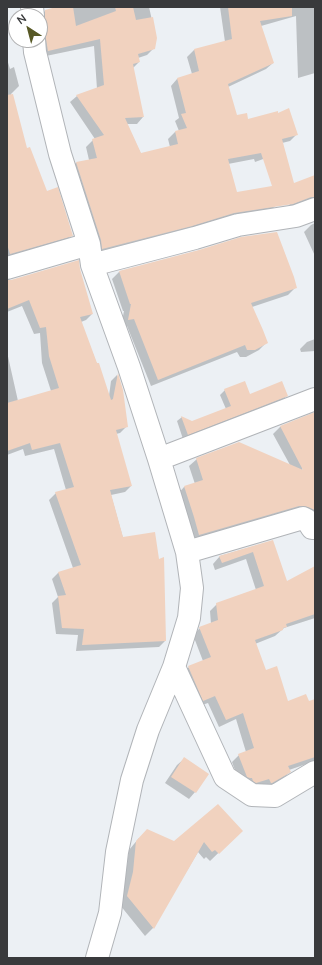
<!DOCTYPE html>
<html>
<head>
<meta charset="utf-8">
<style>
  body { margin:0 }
  #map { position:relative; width:322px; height:965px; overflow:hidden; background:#ecf0f4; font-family:Mulish,sans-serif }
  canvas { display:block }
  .frame { position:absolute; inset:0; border:8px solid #393a3c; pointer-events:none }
  .north { position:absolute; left:8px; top:8px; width:40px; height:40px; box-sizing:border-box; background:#fff; border:1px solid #b0b0b1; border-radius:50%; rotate:324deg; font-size:11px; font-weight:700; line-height:16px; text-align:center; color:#393a3c }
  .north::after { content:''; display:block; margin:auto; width:14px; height:18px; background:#585926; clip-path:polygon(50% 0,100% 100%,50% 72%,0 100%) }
</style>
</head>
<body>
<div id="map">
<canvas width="322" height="965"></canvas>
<div class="frame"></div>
<div class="north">N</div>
</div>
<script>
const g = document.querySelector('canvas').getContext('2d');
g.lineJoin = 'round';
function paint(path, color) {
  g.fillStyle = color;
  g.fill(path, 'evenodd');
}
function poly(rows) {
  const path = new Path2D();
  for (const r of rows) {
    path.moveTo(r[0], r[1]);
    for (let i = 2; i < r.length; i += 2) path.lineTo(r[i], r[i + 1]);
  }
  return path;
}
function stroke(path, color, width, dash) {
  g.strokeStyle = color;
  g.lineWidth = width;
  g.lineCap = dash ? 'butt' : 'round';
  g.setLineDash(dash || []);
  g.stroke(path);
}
paint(poly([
  [59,7,149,7,156,38,154,48,147,55,138,58,139,62,133,68,143,117,137,124,127,124,141,154,170,147,168,139,175,132,179,131,175,121,179,118,171,86,177,79,192,74,187,57,194,50,225,42,220,7,315,7,315,73,298,78,296,16,261,26,273,63,266,69,228,87,236,116,247,121,296,135,290,141,282,143,277,154,255,162,254,159,228,164,236,193,275,206,269,213,96,256,69,169,76,163,89,160,86,147,93,140,95,139,70,102,77,96,97,89,94,46,41,57,40,16,45,11],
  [7,59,10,69,14,67,19,86,11,94,26,149,46,192,72,235,65,242,7,259],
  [315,176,315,205,291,208,284,192],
  [315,223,315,256,304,232,311,225],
  [119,272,296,287,288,295,252,307,267,342,259,350,246,357,240,357,237,352,151,386,127,326,121,327,124,311,123,311,112,279],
  [7,281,92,314,86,320,81,322,109,396,111,381,117,375,122,390,127,426,120,433,116,434,131,486,125,492,111,495,123,538,165,641,159,647,76,651,78,635,56,634,52,603,58,597,52,579,58,573,73,568,49,500,56,493,66,490,54,449,25,456,23,449,7,455,7,352,18,401,51,391,42,363,40,333,34,334,22,306,7,312],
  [315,339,315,351,301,352,300,349,307,342],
  [225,390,249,395,287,396,282,400,183,439,177,421,182,417,192,422,226,409,220,395],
  [299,420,303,477,315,473,315,526,192,542,177,495,184,487,195,484,189,466,197,459,290,465,273,434,280,427],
  [272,541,287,583,315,567,315,618,284,628,275,636,255,644,265,671,287,702,315,712,315,761,289,770,290,772,282,779,264,790,240,784,232,762,239,755,246,752,236,719,219,727,208,703,196,707,182,674,189,667,203,661,193,635,200,628,211,624,210,611,217,604,256,590,246,559,215,570,213,564,220,556],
  [184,759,195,792,189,799,165,783,177,765],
  [241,831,210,861,206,857,204,859,198,852,153,928,145,936,120,905,125,881,129,850,139,838,174,842]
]), '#0003');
paint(poly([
  [56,7,73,7,76,26,116,11,115,7,133,7,136,20,153,17,157,38,155,49,138,54,140,62,133,64,144,117,125,118,141,153,178,144,175,131,187,128,181,114,186,113,177,78,199,71,194,49,232,39,228,7,292,7,292,16,260,21,274,63,228,84,237,115,247,113,248,119,278,111,278,113,289,108,298,135,282,139,294,183,315,175,315,197,311,197,293,204,234,213,192,226,102,249,101,240,76,162,97,158,92,139,104,135,76,95,104,85,100,39,48,51,46,39,44,33,42,31,42,25,45,21,45,10],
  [261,153,272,186,237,192,228,159],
  [13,94,27,148,30,147,47,191,58,187,73,236,10,254,7,244,7,95],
  [277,232,294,277,297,288,251,303,263,330,268,343,255,350,247,350,245,345,158,380,134,319,128,320,131,304,130,304,119,271,199,250,241,237],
  [79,260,80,269,93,314,80,317,97,363,99,363,111,400,113,399,118,373,123,390,128,427,116,430,132,486,110,490,123,537,155,532,159,559,164,557,166,641,82,645,84,629,62,628,58,596,66,595,58,572,81,565,55,492,74,487,60,443,32,450,30,443,7,451,7,403,59,388,49,356,46,327,40,328,29,300,7,309,7,280,11,280],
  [245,381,250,394,282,381,288,396,188,435,181,416,192,421,231,406,224,389],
  [315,412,315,510,308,507,299,506,199,535,194,517,184,486,203,480,196,458,239,442,303,470,280,426],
  [273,540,287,581,315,566,315,614,286,624,287,627,283,628,283,630,255,640,266,670,277,666,288,701,306,694,309,701,315,699,315,757,288,766,291,772,272,783,271,783,269,779,256,783,253,781,252,778,250,778,247,777,238,754,254,748,243,713,226,720,215,696,203,701,188,666,211,657,199,627,218,620,216,603,264,586,253,552,222,563,219,556],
  [184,757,209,774,196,793,171,777],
  [218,804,243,831,219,854,215,850,212,852,204,842,154,929,127,896,133,872,136,841,147,829,174,841]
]), '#f1d2bf');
const minor = poly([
  [32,7,33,16],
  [34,40,35,52,60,154,89,244,92,265,129,367,159,459,187,552,192,588,189,618,174,667,148,730,132,780,117,852,110,913,97,958],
  [92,265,195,238,238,225,296,216,315,209],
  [7,268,89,244],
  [159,459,315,399],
  [187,552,303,518,307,520,312,528,315,528],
  [174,667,225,777,252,795,275,796,315,772]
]);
stroke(minor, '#b1b4b8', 24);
stroke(minor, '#fff', 22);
</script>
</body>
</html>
